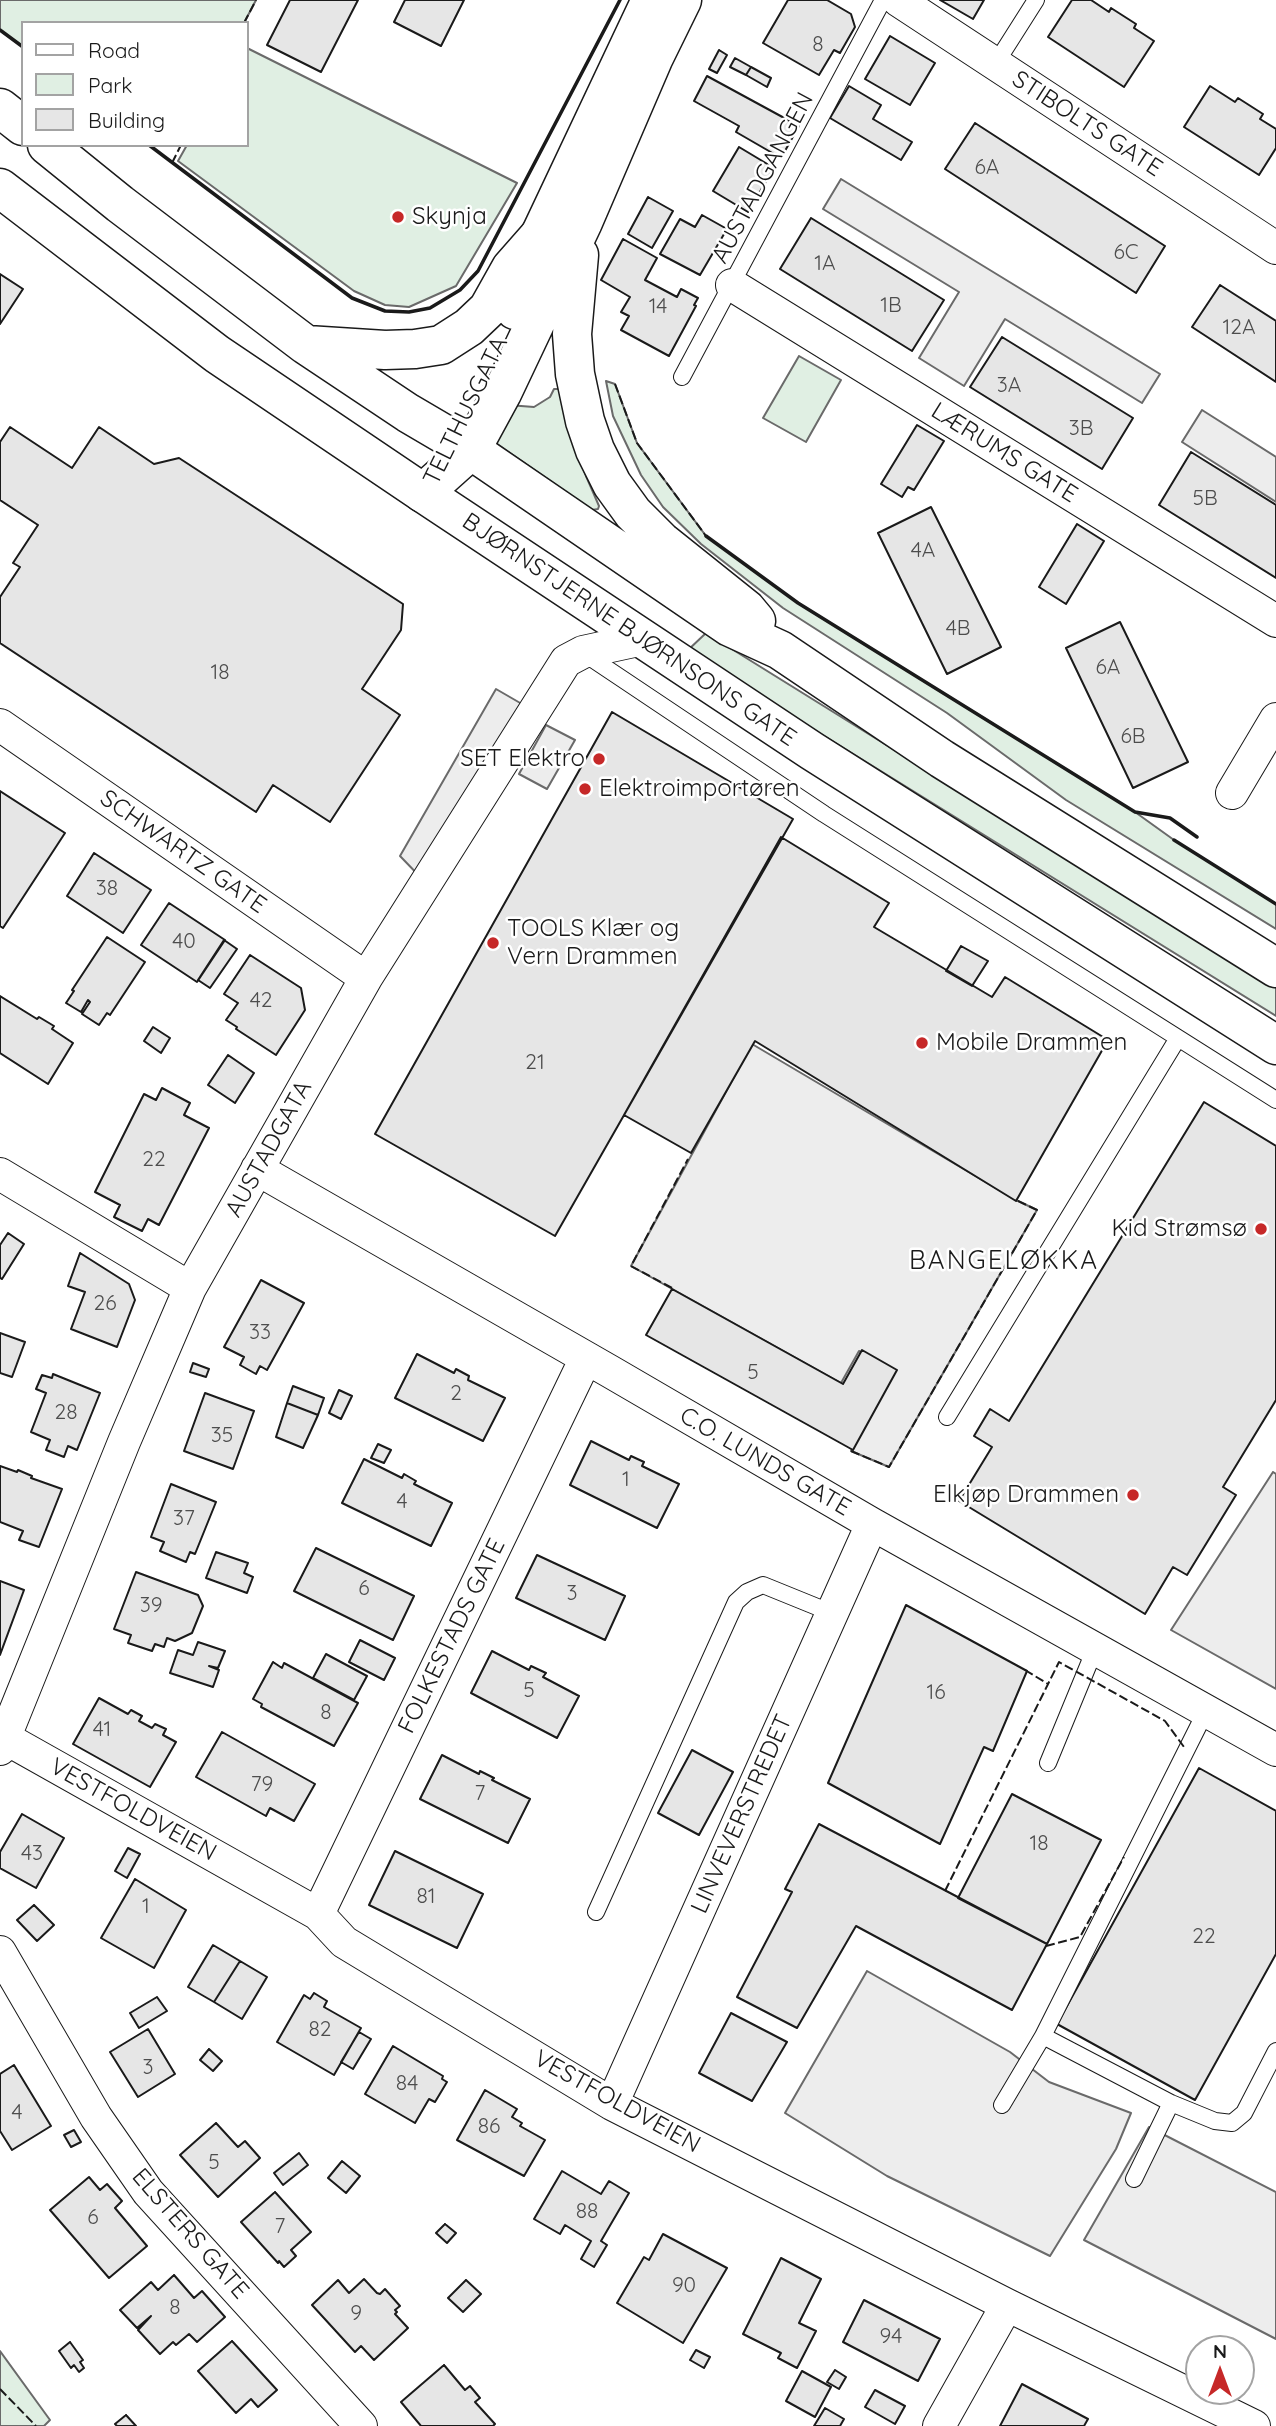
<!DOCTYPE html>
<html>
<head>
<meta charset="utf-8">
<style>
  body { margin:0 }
  #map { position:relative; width:1276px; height:2426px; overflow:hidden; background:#fff; font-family:Quicksand,sans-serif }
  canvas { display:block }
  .legend { position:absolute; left:21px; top:21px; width:228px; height:126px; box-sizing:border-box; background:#fff; border:2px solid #a3a3a3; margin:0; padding:9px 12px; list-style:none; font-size:21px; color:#1a1a1a }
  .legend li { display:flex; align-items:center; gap:14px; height:35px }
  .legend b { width:35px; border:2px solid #a3a3a3 }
  .north { position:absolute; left:1185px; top:2335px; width:70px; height:70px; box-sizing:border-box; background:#fff; border:2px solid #a3a3a3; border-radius:50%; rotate:0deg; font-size:19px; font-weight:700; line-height:28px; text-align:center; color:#1a1a1a }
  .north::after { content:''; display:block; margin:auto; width:24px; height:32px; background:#c62828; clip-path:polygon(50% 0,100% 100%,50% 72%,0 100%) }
</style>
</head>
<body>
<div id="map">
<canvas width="1276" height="2426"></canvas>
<ul class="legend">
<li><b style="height:9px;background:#fff"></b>Road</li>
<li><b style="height:19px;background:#e0efe3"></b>Park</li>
<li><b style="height:19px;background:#e6e6e6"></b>Building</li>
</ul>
<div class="north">N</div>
</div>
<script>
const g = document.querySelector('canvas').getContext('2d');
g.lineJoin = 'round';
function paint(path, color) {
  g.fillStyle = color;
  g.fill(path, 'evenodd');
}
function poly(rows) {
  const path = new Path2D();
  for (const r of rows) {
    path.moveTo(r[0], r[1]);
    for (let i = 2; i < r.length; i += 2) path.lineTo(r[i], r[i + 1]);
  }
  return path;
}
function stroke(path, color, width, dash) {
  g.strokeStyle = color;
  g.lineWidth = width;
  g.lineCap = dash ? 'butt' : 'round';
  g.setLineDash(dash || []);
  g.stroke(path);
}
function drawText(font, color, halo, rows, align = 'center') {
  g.font = font + ' Quicksand,sans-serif';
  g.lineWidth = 5;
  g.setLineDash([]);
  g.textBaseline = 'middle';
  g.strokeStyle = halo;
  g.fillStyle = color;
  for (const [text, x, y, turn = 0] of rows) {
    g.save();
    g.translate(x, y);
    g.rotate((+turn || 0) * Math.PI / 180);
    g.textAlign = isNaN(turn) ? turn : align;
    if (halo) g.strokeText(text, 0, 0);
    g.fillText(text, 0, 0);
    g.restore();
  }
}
const green = poly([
  [0,0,256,0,244,23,23,23,23,47,0,30,0,0],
  [247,48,517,183,456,286,409,307,385,305,354,291,178,161,187,145,247,145,247,48],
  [799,356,841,380,806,442,763,418,799,356],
  [606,381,615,384,637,443,706,536,798,603,1135,812,1174,840,1276,904,1276,929,1066,800,947,713,783,608,701,544,663,507,641,475,613,416,606,381],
  [554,389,560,389,566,418,586,476,599,506,598,509,592,510,493,441,508,405,534,407,550,397,554,389],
  [706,633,1276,987,1276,1016,687,651,706,633],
  [0,2351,50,2420,44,2426,0,2426,0,2351]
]);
paint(green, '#e0efe3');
stroke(green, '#6a6a6a', 2);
const parking = poly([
  [841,179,1160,374,1142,403,1005,319,964,386,919,358,959,292,823,209,841,179],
  [1202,410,1276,457,1276,502,1182,442,1202,410],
  [496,689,534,711,426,883,400,856,496,689],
  [546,725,575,740,547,789,519,774,546,725],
  [752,1044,1016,1200,1037,1210,889,1467,851,1451,894,1370,859,1351,841,1383,631,1266,752,1044],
  [1273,1472,1276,1474,1276,1689,1171,1630,1273,1472],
  [867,1971,1010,2052,1049,2082,1131,2113,1116,2149,1050,2256,887,2176,785,2113,867,1971],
  [1149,2127,1276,2192,1276,2339,1084,2240,1149,2127]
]);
paint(parking, '#ededed');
stroke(parking, '#6a6a6a', 2);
const building = poly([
  [290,0,358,0,321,72,267,45,290,0],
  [405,0,464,0,441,46,394,22,405,0],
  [788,0,827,0,851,14,855,27,840,53,834,50,819,75,763,43,788,0],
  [940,0,984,0,973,19,940,0],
  [1072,0,1091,0,1109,12,1111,8,1136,24,1134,28,1154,41,1124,87,1048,37,1072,0],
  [890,36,935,63,910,105,865,79,890,36],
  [719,50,727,55,717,73,709,69,719,50],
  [735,58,751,67,746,75,730,67,735,58],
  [751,67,771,78,767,87,746,75,751,67],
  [707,76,799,126,781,158,736,132,739,126,694,101,707,76],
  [849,86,881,105,873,119,912,142,901,160,830,118,849,86],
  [1210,86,1235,102,1238,98,1263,114,1260,119,1276,129,1276,148,1259,175,1184,127,1210,86],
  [975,123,1165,246,1136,293,945,169,975,123],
  [739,147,774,168,748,212,713,191,739,147],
  [648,197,673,211,652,248,628,234,648,197],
  [702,215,727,229,700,275,660,254,680,219,695,227,702,215],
  [811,218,944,300,912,351,780,269,811,218],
  [623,239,657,258,645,280,677,297,681,289,698,298,694,305,696,306,669,356,621,330,629,316,621,312,630,297,601,280,623,239],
  [0,274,23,289,0,324,0,274],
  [1220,285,1276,321,1276,382,1192,327,1220,285],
  [1002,337,1133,418,1102,469,970,387,1002,337],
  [917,425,944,441,914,490,908,487,902,497,881,484,917,425],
  [10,427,72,468,99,427,154,464,179,458,403,604,401,630,362,689,400,715,330,822,273,785,256,812,0,643,0,597,20,567,13,563,38,525,0,500,0,442,10,427],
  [1191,452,1276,505,1276,578,1159,505,1191,452],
  [931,507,1001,647,947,674,878,533,931,507],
  [1077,524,1104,541,1066,604,1039,587,1077,524],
  [1120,622,1188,762,1133,788,1066,648,1120,622],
  [612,712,793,819,555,1236,375,1134,612,712],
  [0,791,65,833,3,928,0,926,0,791],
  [781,837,889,903,874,927,992,997,1005,977,1108,1040,1016,1201,755,1041,691,1153,624,1115,781,837],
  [94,853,151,890,123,933,67,896,94,853],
  [169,903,225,940,197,982,141,945,169,903],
  [107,937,145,962,110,1015,107,1013,99,1025,82,1014,90,1002,88,1000,81,1012,66,1003,74,991,72,990,107,937],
  [224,940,237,949,210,988,198,980,224,940],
  [961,946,988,961,972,986,946,971,961,946],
  [250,955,301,988,305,1010,276,1055,236,1029,237,1027,226,1020,238,1003,224,994,250,955],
  [0,996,37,1019,39,1017,54,1026,52,1029,73,1043,48,1084,0,1053,0,996],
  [153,1027,170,1038,161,1053,144,1041,153,1027],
  [228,1055,254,1073,235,1103,208,1085,228,1055],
  [162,1088,190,1103,184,1115,209,1128,159,1225,148,1219,142,1231,114,1217,120,1205,95,1192,144,1094,156,1100,162,1088],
  [1204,1102,1276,1146,1276,1400,1223,1487,1236,1495,1187,1575,1173,1567,1145,1614,959,1501,992,1447,974,1436,990,1409,1009,1421,1204,1102],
  [8,1233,24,1244,2,1279,0,1278,0,1245,8,1233],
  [80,1253,129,1284,135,1300,117,1347,71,1329,85,1292,68,1286,80,1253],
  [261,1280,304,1303,267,1370,260,1366,256,1374,240,1365,244,1357,224,1347,261,1280],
  [672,1289,843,1384,862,1350,897,1370,853,1450,646,1335,672,1289],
  [0,1333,25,1342,12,1377,0,1373,0,1333],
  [417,1354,454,1373,456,1369,469,1376,468,1380,505,1398,483,1441,395,1398,417,1354],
  [193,1363,209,1369,206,1377,190,1372,193,1363],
  [53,1374,100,1393,77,1450,68,1446,64,1457,46,1450,50,1440,31,1432,46,1393,36,1389,42,1375,52,1378,53,1374],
  [293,1386,324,1398,318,1415,287,1403,293,1386],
  [339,1390,352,1396,341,1419,329,1413,339,1390],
  [205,1393,254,1411,233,1469,184,1451,205,1393],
  [287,1403,318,1415,303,1448,276,1437,287,1403],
  [591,1441,629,1460,631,1456,644,1462,642,1466,679,1484,657,1528,570,1485,591,1441],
  [378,1444,391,1450,384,1463,371,1458,378,1444],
  [364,1459,402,1478,404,1474,416,1481,414,1484,452,1503,431,1546,342,1503,364,1459],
  [0,1466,17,1472,18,1470,32,1476,31,1478,62,1489,39,1547,19,1540,23,1531,0,1522,0,1466],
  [171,1484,216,1502,195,1554,190,1552,186,1562,160,1551,164,1542,151,1537,171,1484],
  [316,1548,414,1596,393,1640,294,1591,316,1548],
  [216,1552,248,1563,244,1573,253,1577,247,1593,206,1578,216,1552],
  [537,1555,625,1596,605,1640,516,1598,537,1555],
  [136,1572,198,1595,203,1606,192,1633,175,1641,167,1638,164,1647,155,1644,152,1651,128,1643,131,1635,114,1629,136,1572],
  [0,1581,24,1590,0,1655,0,1581],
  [906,1605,1027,1671,993,1751,984,1747,940,1844,828,1783,906,1605],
  [360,1640,395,1658,384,1680,349,1662,360,1640],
  [198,1642,225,1651,218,1668,209,1666,219,1670,213,1687,170,1673,178,1650,193,1655,198,1642],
  [492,1651,529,1670,531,1666,546,1673,543,1677,579,1696,557,1738,471,1693,492,1651],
  [326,1654,367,1676,354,1700,313,1678,326,1654],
  [273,1662,282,1668,284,1663,358,1703,334,1746,261,1707,262,1704,253,1699,273,1662],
  [99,1698,128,1714,131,1710,142,1716,139,1721,152,1728,155,1724,166,1729,163,1735,176,1742,150,1787,73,1744,99,1698],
  [222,1732,315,1784,294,1821,270,1808,266,1816,196,1777,222,1732],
  [692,1750,733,1772,699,1835,658,1813,692,1750],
  [442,1755,479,1774,480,1771,494,1778,492,1780,530,1799,508,1843,420,1799,442,1755],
  [1199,1768,1276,1811,1276,1954,1195,2100,1057,2024,1199,1768],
  [1012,1794,1101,1840,1047,1944,958,1898,1012,1794],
  [22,1814,64,1838,36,1888,0,1868,0,1852,22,1814],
  [819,1824,1047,1944,1012,2010,856,1926,797,2028,737,1997,792,1892,785,1889,819,1824],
  [128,1848,140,1854,127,1878,115,1871,128,1848],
  [395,1851,483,1894,457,1948,369,1905,395,1851],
  [135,1879,186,1910,154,1968,101,1938,135,1879],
  [34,1905,54,1925,37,1941,17,1920,34,1905],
  [213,1945,240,1961,214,2002,188,1987,213,1945],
  [240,1961,267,1977,242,2019,214,2002,240,1961],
  [314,1993,327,2001,324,2007,361,2028,334,2075,277,2042,304,1995,310,1999,314,1993],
  [157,1997,167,2011,139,2028,130,2013,157,1997],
  [731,2013,787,2042,752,2101,699,2073,731,2013],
  [148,2029,175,2074,138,2097,110,2052,148,2029],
  [359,2032,371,2039,353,2069,341,2062,359,2032],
  [393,2046,443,2076,442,2079,447,2082,435,2102,429,2099,415,2123,365,2094,393,2046],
  [209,2049,222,2061,213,2071,200,2060,209,2049],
  [14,2065,51,2126,12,2150,0,2131,0,2074,14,2065],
  [485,2090,517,2109,512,2117,522,2123,520,2126,545,2140,524,2176,457,2140,485,2090],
  [216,2123,238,2147,245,2141,260,2158,218,2197,180,2155,216,2123],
  [74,2130,81,2142,71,2147,64,2135,74,2130],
  [299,2153,308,2165,283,2185,274,2173,299,2153],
  [342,2161,360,2176,346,2193,328,2178,342,2161],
  [562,2171,601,2194,609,2181,629,2193,601,2241,607,2245,594,2267,581,2259,591,2241,565,2225,560,2234,534,2219,562,2171],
  [89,2177,100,2190,107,2184,122,2201,115,2208,147,2246,109,2278,50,2210,89,2177],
  [275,2192,311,2232,291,2250,296,2256,284,2267,279,2261,278,2263,241,2222,275,2192],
  [445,2224,456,2233,447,2243,436,2233,445,2224],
  [663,2234,727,2268,683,2343,617,2303,644,2257,649,2260,663,2234],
  [781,2258,821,2279,799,2323,816,2331,797,2368,778,2358,781,2353,743,2334,781,2258],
  [174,2275,194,2298,202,2291,225,2317,197,2342,189,2334,176,2345,173,2342,160,2354,138,2330,151,2316,137,2328,120,2310,151,2282,158,2290,174,2275],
  [364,2279,377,2293,380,2294,385,2289,400,2306,395,2310,397,2312,395,2314,408,2328,374,2360,361,2346,355,2352,312,2305,338,2280,349,2293,364,2279],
  [466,2280,481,2294,463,2312,448,2298,466,2280],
  [864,2300,940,2339,918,2381,843,2342,864,2300],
  [232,2341,277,2390,258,2407,251,2399,236,2413,198,2371,232,2341],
  [70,2342,83,2360,80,2362,84,2368,79,2372,74,2365,71,2368,59,2351,70,2342],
  [696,2350,710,2357,704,2368,690,2360,696,2350],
  [444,2365,465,2390,470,2386,480,2398,475,2402,495,2424,493,2426,421,2426,401,2402,444,2365],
  [835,2370,846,2377,839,2389,827,2382,835,2370],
  [802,2371,831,2387,815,2417,786,2401,802,2371],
  [1022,2384,1088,2419,1084,2426,1000,2426,1022,2384],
  [875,2390,905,2406,895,2424,865,2407,875,2390],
  [825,2408,844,2419,840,2426,814,2426,825,2408],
  [126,2415,136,2426,117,2426,115,2424,126,2415]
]);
paint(building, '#e6e6e6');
stroke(building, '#1a1a1a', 2);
const service = poly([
  [996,63,1036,0],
  [682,377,883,0],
  [585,654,824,814,1276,1100],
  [947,1417,1178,1038],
  [1048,1763,1095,1649],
  [596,1912,736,1602,747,1592,763,1585,832,1613],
  [1043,2036,1171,2103,1215,2121,1232,2123,1244,2113,1276,2051],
  [1002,2105,1043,2036,1206,1711],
  [1134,2179,1171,2103]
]);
const minor = poly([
  [898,0,1276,248],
  [732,285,1276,621],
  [0,725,366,978],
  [1232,793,1276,719],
  [257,1169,611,1372,872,1524,1276,1750],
  [0,1174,190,1288],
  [5,1738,318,1914,344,1942,612,2104,1007,2305,1254,2426],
  [0,1749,124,1442,190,1288,366,978,566,661,583,652,643,639],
  [318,1914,586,1358],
  [0,1952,96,2117,148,2192,361,2426],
  [612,2104,872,1524],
  [939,2426,1007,2305]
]);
const primary = poly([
  [0,108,23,126],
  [47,145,120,204,306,345,408,413,471,450],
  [0,188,217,354,423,493],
  [307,345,385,350,415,349,441,345,469,327,488,309,511,268,540,235]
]);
const trunk = poly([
  [579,255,572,334,575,374,585,421,595,450,612,484,633,513,661,541,746,609,756,621],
  [515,310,531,280,540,235,651,0],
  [471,450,730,627,780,650,942,759,1276,968],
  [423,493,812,751,1276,1045],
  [423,493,471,450,502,393,583,222,654,57,682,0]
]);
stroke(service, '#1a1a1a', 18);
stroke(minor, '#1a1a1a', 34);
stroke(primary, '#1a1a1a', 41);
stroke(trunk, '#1a1a1a', 41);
stroke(service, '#fff', 16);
stroke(minor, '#fff', 32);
stroke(primary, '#fff', 38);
stroke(trunk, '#fff', 38);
stroke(poly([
  [244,23,256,0],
  [172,163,181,145],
  [615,384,637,443,706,536],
  [672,1288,631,1266,688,1159],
  [851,1451,889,1467,1037,1210,1016,1200],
  [1025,1670,1048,1684],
  [945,1891,1059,1662,1165,1721,1184,1747],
  [1046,1946,1080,1937,1124,1857],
  [0,2389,36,2426]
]), '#1a1a1a', 2, [9, 3.5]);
stroke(poly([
  [0,30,23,47],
  [149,145,352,298,385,311,409,312,430,308,460,290,478,271,620,0],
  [706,536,798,603,1135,812,1170,818,1197,837],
  [1174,840,1276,904]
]), '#1a1a1a', 3.5);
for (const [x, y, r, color] of [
  [398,217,7,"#c62828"],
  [599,759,7,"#c62828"],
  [585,789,7,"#c62828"],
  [493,943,7,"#c62828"],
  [922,1043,7,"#c62828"],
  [1261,1229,7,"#c62828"],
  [1133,1495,7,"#c62828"]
]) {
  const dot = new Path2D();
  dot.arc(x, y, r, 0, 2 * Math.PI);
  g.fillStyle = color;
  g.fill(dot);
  stroke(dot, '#fff', 2.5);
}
drawText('21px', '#4d4d4d', null, [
  ["8",818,45],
  ["6A",987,168],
  ["6C",1126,253],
  ["1A",825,264],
  ["1B",891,306],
  ["14",658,307],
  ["12A",1239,328],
  ["3A",1009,386],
  ["3B",1081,429],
  ["5B",1205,499],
  ["4A",923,551],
  ["4B",958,629],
  ["6A",1108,668],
  ["18",220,673],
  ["6B",1133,737],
  ["38",107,889],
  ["40",184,942],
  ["42",261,1001],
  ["21",535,1063],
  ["22",154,1160],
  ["26",105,1304],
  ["33",260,1333],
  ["5",753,1373],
  ["2",456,1394],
  ["28",66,1413],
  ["35",222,1436],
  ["1",626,1480],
  ["4",402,1502],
  ["37",184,1519],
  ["6",364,1589],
  ["3",572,1594],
  ["39",151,1606],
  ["5",529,1691],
  ["16",936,1693],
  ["8",326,1713],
  ["41",102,1730],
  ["79",262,1785],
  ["7",480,1794],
  ["18",1039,1844],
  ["43",32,1854],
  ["81",426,1897],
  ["1",146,1907],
  ["22",1204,1937],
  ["82",320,2030],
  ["3",148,2068],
  ["84",407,2084],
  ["4",17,2113],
  ["86",489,2127],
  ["5",214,2163],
  ["88",587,2212],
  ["6",93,2218],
  ["7",280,2227],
  ["90",684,2286],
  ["8",175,2308],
  ["9",356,2314],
  ["94",891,2337]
]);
drawText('24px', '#1a1a1a', '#fff', [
  ["STIBOLTS GATE",1087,124,33],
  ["AUSTADGANGEN",763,178,-62],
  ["TELTHUSGATA",466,411,-64],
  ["LÆRUMS GATE",1004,453,32],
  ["BJØRNSTJERNE BJØRNSONS GATE",629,630,34],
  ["SCHWARTZ GATE",183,852,35],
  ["AUSTADGATA",269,1149,-61],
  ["C.O. LUNDS GATE",765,1462,30],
  ["FOLKESTADS GATE",452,1636,-64],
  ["VESTFOLDVEIEN",133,1810,29],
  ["LINVEVERSTREDET",742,1814,-66],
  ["VESTFOLDVEIEN",617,2102,29],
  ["ELSTERS GATE",190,2234,49]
]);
drawText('24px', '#1a1a1a', '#fff', [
  ["Skynja",412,217],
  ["SET Elektro",585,759,"right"],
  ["Elektroimportøren",599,789],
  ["TOOLS Klær og",507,929],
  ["Vern Drammen",507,957],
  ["Mobile Drammen",936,1043],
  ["Kid Strømsø",1247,1229,"right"],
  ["Elkjøp Drammen",1119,1495,"right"]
], 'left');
g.letterSpacing = '2px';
drawText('26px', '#1a1a1a', '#fff', [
  ["BANGELØKKA",1004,1261]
]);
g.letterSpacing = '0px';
</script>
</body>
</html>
